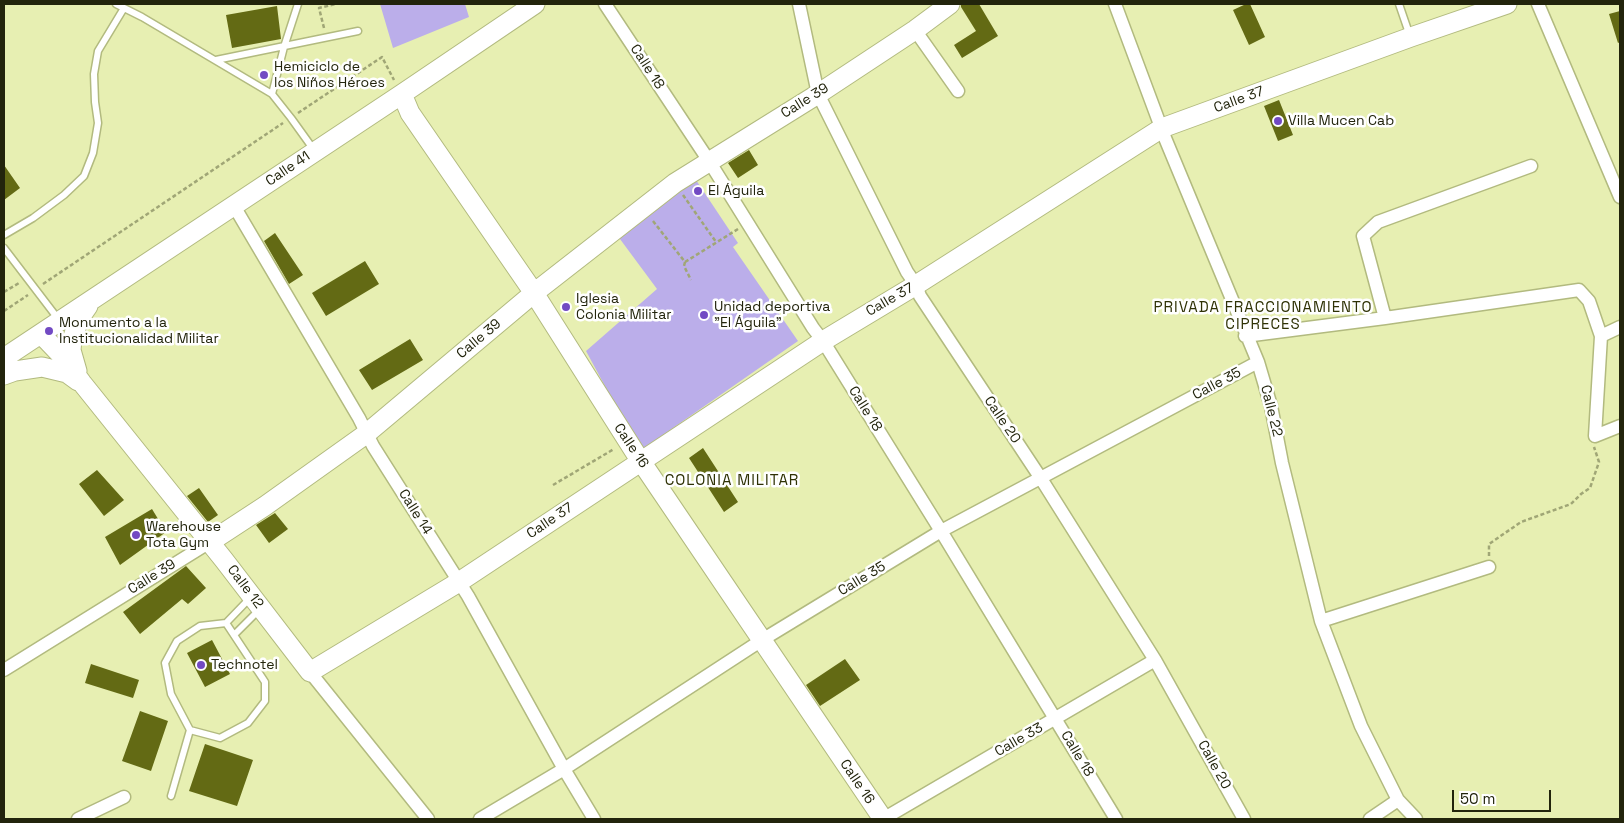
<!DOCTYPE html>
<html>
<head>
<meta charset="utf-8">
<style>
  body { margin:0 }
  #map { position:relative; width:1624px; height:823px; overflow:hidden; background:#e7efb2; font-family:"Space Grotesk",sans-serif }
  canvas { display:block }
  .frame { position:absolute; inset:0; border:5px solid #22240c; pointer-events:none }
  .scale { position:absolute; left:1452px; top:790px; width:99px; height:22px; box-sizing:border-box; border:2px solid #22240c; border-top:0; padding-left:6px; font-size:15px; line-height:18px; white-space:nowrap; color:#22240c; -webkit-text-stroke:4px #fff; paint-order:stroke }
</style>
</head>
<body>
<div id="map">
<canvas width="1624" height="823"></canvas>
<div class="frame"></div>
<div class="scale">50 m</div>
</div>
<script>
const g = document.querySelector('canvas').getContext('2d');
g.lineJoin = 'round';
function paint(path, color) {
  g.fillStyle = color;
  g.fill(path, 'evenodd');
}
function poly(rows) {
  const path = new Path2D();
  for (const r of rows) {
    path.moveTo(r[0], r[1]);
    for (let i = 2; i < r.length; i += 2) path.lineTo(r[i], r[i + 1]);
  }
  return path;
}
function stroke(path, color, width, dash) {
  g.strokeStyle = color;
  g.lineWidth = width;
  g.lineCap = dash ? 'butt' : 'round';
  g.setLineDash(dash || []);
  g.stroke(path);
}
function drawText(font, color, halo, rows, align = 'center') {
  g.font = font + ' "Space Grotesk",sans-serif';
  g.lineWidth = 5;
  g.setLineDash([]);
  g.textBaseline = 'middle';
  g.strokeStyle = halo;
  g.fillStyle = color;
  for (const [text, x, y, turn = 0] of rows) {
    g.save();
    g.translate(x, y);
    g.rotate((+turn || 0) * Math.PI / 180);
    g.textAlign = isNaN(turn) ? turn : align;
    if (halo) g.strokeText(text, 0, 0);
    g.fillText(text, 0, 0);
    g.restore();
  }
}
paint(poly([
  [380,4,465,4,469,17,393,48],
  [696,180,738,243,733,247,798,341,640,451,586,351,657,289,617,235]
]), '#bbaeea');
paint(poly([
  [961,4,979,4,998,36,962,58,954,45,976,31,961,7],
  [1246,4,1250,4,1265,37,1249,45,1233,10],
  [277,6,281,39,232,48,226,15],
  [1620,11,1620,42,1618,43,1609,14],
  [1279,100,1293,135,1278,141,1264,106],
  [749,150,758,165,738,178,728,163],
  [4,165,20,188,4,200],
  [275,233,303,275,289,284,264,241],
  [365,261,379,284,326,316,312,293],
  [410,339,423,360,372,390,359,370],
  [703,448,738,502,724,512,689,458],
  [97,470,124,500,104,516,79,484],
  [199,488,218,515,208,522,187,496],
  [152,509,166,532,120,565,105,537],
  [275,513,288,529,269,543,256,525],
  [186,566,206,588,188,604,182,599,140,634,123,612],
  [212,640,230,674,205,687,187,653],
  [845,659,860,680,820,706,806,685],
  [91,664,139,680,133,698,85,683],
  [140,711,168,721,151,771,122,761],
  [205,744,253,760,237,806,189,791]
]), '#636a14');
const lane = poly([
  [116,4,142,17,272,94,291,118,314,150],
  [1399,4,1410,36],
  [216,60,358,31],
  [272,94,284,47,298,4],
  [4,235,33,218,64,195,84,176,93,153,98,123,95,102,94,74,98,51,124,8],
  [4,248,59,320],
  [226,623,265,682,265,701,248,723,220,738,190,730,171,694,165,663,177,641,200,626,226,623,251,597],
  [234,635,260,609],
  [171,796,190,730]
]);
const street = poly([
  [605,4,709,161,813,328,823,341,941,531,1116,819],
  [799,4,818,94,907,272,916,285,920,296,1040,477,1155,660,1244,819],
  [1115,4,1165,138,1258,362,1271,406,1282,463,1321,621,1361,726,1398,800,1416,819],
  [1538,4,1620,197],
  [915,30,958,91],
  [234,206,359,418,373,446,468,596,564,769,594,819],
  [1385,318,1363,236,1378,222,1531,166],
  [1245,336,1385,318,1579,290,1589,301,1601,336,1595,436,1620,426],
  [1601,336,1620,327],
  [1321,621,1489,567],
  [4,670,210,542],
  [310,672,428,819],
  [78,819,124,797],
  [480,819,564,769,762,640,941,531,1258,362],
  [883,819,1155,660],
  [1370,819,1398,800]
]);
const secondary = poly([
  [402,94,410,113,534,293,636,454,883,819],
  [41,334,62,356,82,383,224,560,310,672,459,582,823,341,916,285,1162,128,1411,37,1507,4],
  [4,358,402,94,535,4],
  [77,371,71,350,72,340,79,319,88,306],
  [4,375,15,371,42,367,67,373,78,381],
  [210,542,265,506,366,434,534,293,675,183,818,94,915,30,950,4]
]);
stroke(lane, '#b2ba7f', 9);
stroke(street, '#b2ba7f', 15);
stroke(secondary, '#b2ba7f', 21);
stroke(poly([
  [324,28,319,8,336,4],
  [298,113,382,57,394,80],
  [683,195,716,242],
  [653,221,685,262,684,266,691,280],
  [685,262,738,229],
  [43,284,283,123],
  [4,292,19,283],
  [4,311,28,295],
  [553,485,614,449],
  [1489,556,1489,544,1521,522,1571,504,1581,494,1590,488,1599,462,1594,447]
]), '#a0a676', 2.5, [4, 2.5]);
stroke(lane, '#fff', 6);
stroke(street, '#fff', 12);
stroke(secondary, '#fff', 19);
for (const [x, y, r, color] of [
  [264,75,5,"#724ac3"],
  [1278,121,5,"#724ac3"],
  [698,191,5,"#724ac3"],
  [566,307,5,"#724ac3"],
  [704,315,5,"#724ac3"],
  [49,331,5,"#724ac3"],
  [136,535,5,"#724ac3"],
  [201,665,5,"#724ac3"]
]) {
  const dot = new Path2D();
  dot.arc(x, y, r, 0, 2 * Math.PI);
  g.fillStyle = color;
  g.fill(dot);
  stroke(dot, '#fff', 2);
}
drawText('14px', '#22240c', '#fff', [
  ["Hemiciclo de",274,67],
  ["los Niños Héroes",274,83],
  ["Villa Mucen Cab",1288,121],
  ["El Águila",708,191],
  ["Iglesia",576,299],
  ["Colonia Militar",576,315],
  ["Unidad deportiva",714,307],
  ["\"El Águila\"",714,323],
  ["Monumento a la",59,323],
  ["Institucionalidad Militar",59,339],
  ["Warehouse",146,527],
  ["Tota Gym",146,543],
  ["Technotel",211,665]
], 'left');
drawText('14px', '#22240c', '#fff', [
  ["Calle 18",647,67,57],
  ["Calle 37",1239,100,-20],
  ["Calle 39",805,101,-32],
  ["Calle 41",288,169,-34],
  ["Calle 37",890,300,-30],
  ["Calle 39",479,339,-40],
  ["Calle 35",1217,384,-28],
  ["Calle 18",865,409,58],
  ["Calle 22",1271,411,76],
  ["Calle 20",1002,420,56],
  ["Calle 16",631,446,56],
  ["Calle 14",415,512,58],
  ["Calle 37",550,521,-34],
  ["Calle 39",152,577,-32],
  ["Calle 35",862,579,-31],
  ["Calle 12",245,587,53],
  ["Calle 33",1019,740,-30],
  ["Calle 18",1077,754,59],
  ["Calle 20",1214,765,61],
  ["Calle 16",857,782,56]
]);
g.letterSpacing = '1px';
drawText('15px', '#2f3205', '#fff', [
  ["PRIVADA FRACCIONAMIENTO",1263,308],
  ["CIPRECES",1263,325],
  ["COLONIA MILITAR",732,481]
]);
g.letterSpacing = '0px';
</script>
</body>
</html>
